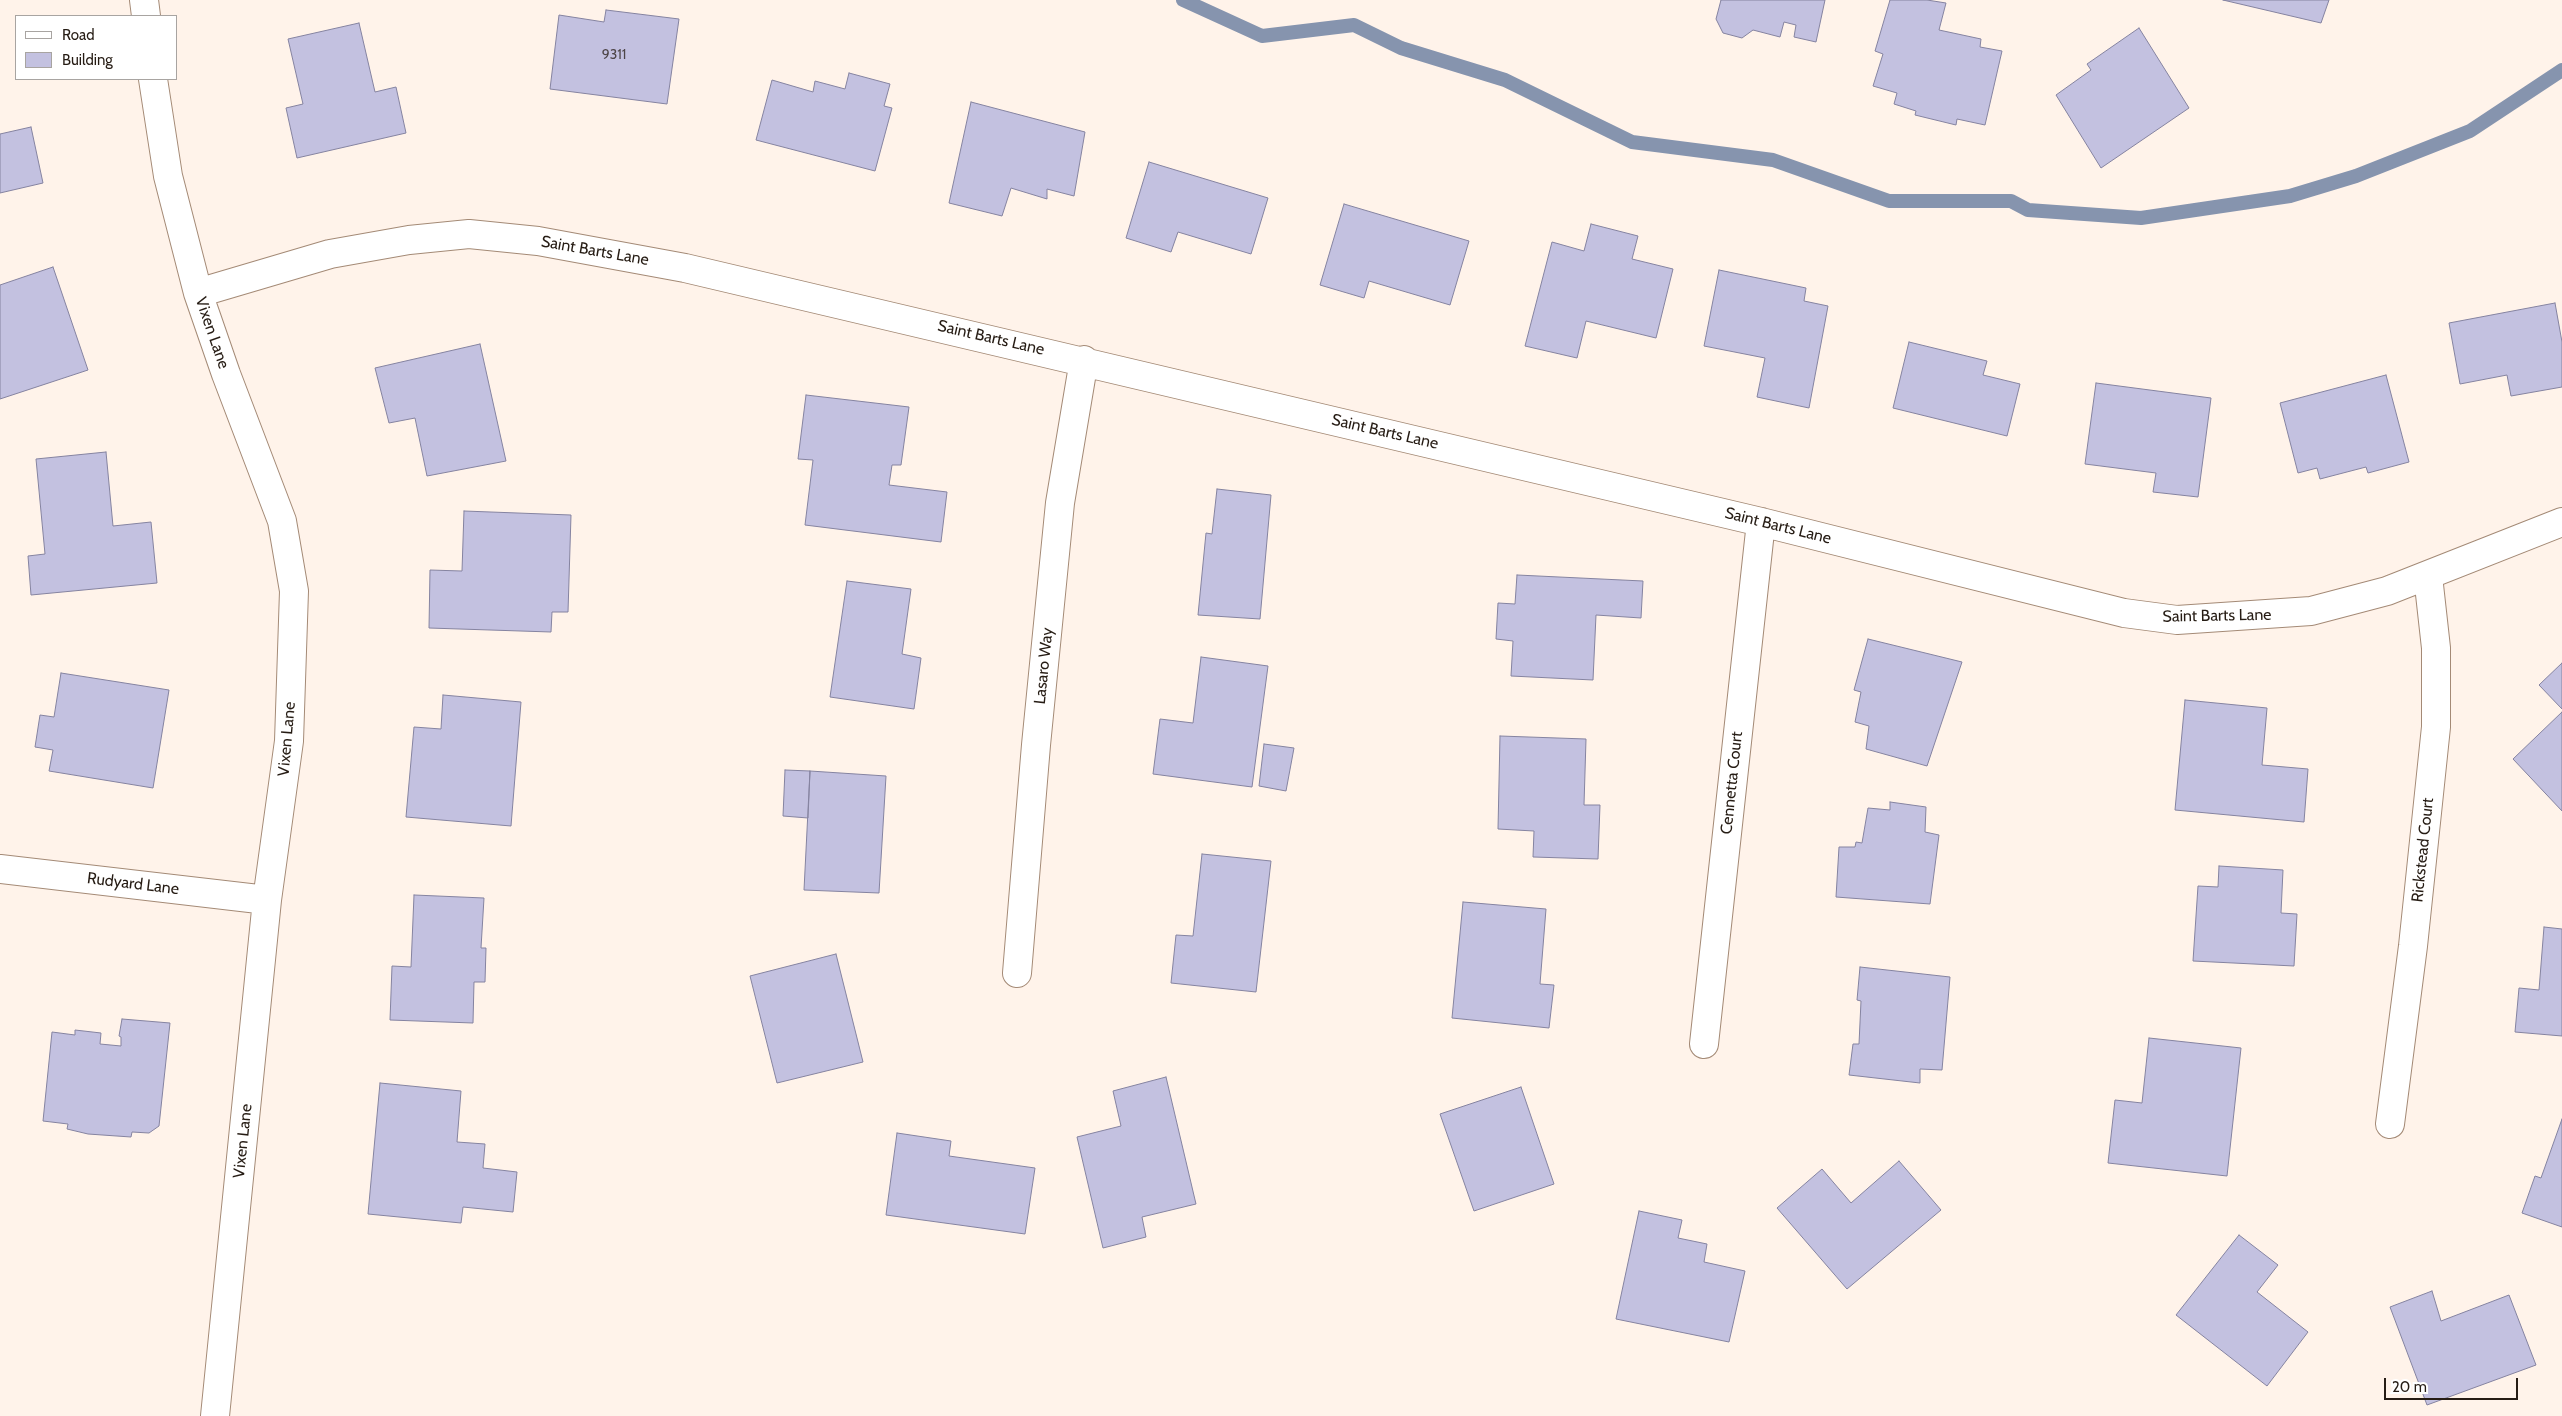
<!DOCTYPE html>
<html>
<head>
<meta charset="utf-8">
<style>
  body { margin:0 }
  #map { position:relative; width:2562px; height:1416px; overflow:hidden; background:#fff3ea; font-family:Cabin,sans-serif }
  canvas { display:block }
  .legend { position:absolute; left:15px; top:15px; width:162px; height:65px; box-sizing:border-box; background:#fff; border:1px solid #a8a4a1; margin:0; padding:6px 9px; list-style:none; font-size:15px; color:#261c14 }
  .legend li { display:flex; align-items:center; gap:10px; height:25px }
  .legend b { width:25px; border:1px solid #a8a4a1 }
  .scale { position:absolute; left:2384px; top:1378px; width:134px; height:22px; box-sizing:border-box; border:2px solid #261c14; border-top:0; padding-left:6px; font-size:15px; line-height:18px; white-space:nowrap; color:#261c14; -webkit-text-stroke:4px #fff; paint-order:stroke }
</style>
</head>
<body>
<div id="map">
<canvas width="2562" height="1416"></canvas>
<ul class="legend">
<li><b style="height:6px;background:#fff"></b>Road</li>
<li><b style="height:14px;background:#c3c1e0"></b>Building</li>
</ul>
<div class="scale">20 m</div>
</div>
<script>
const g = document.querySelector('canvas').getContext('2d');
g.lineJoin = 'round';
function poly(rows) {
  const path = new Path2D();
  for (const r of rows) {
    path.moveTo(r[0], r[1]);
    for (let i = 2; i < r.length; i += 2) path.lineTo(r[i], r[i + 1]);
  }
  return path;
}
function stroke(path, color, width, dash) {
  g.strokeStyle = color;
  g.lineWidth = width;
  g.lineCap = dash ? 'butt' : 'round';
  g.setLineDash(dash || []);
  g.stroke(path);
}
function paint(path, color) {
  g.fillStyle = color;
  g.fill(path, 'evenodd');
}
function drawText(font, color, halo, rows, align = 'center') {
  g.font = font + ' Cabin,sans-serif';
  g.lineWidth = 5;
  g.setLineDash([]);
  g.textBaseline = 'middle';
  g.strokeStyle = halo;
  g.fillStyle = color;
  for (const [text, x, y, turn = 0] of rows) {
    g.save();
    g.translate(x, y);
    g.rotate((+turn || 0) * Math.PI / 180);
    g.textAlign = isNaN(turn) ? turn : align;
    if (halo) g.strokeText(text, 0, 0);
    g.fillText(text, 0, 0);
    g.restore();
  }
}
stroke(poly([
  [1183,0,1262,36,1354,25,1401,48,1505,80,1632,142,1773,160,1889,201,2011,201,2028,210,2141,218,2290,196,2356,176,2470,131,2562,70]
]), '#8694ae', 14);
const building = poly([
  [1721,0,1825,0,1816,42,1794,37,1796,25,1784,22,1780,37,1753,30,1742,38,1723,33,1716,19,1721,0],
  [1890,0,1927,0,1946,3,1939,30,1981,39,1980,47,2002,51,1985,125,1957,119,1956,125,1915,115,1916,111,1894,104,1897,93,1873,86,1883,54,1875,51,1890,0],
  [2223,0,2329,0,2321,23,2223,0],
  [606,10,679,19,667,104,550,89,559,15,604,22,606,10],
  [359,23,375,92,396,87,406,133,297,158,286,108,303,104,288,39,359,23],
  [2139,28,2189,108,2101,168,2056,95,2091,70,2087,64,2139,28],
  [849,73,890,84,884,106,892,108,875,171,756,140,772,80,813,92,815,81,845,89,849,73],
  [971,102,1085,132,1074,196,1047,189,1047,199,1011,188,1002,216,949,203,971,102],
  [31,127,43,183,0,193,0,134,31,127],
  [1149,162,1268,198,1251,254,1178,232,1171,252,1126,238,1149,162],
  [1344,204,1469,241,1450,305,1369,281,1364,298,1320,285,1344,204],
  [1591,224,1638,236,1632,259,1673,269,1656,338,1586,321,1577,358,1525,346,1552,242,1584,251,1591,224],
  [53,267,88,370,0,399,0,285,53,267],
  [1719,270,1806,288,1804,301,1828,306,1809,408,1757,397,1765,358,1704,346,1719,270],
  [2555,303,2562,342,2562,387,2511,396,2507,375,2460,384,2449,323,2555,303],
  [1909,342,1987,361,1983,375,2020,384,2007,436,1893,408,1909,342],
  [480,344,506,461,427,476,415,418,389,423,375,368,480,344],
  [2386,375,2409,462,2368,473,2366,467,2320,479,2317,468,2298,473,2280,403,2386,375],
  [2096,383,2211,398,2198,497,2153,492,2156,473,2085,464,2096,383],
  [806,395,909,407,901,465,892,465,889,485,947,492,941,542,805,525,813,460,798,459,806,395],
  [106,452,113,526,151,522,157,583,31,595,28,556,45,554,36,459,106,452],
  [1217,489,1271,495,1260,619,1198,615,1206,533,1212,534,1217,489],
  [464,511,571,515,568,612,552,612,551,632,429,628,430,570,462,571,464,511],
  [1517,575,1643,581,1641,618,1596,615,1593,680,1511,676,1513,641,1496,639,1498,603,1515,604,1517,575],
  [847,581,911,589,902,654,921,658,914,709,830,697,847,581],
  [1868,639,1962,662,1927,766,1866,749,1869,726,1855,722,1861,692,1854,690,1868,639],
  [1201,657,1268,666,1252,787,1153,774,1160,719,1193,723,1201,657],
  [2562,663,2562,709,2539,685,2562,663],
  [61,673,169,690,153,788,49,771,53,750,35,747,40,715,54,717,61,673],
  [443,695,521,702,511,826,406,817,414,727,441,729,443,695],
  [2185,700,2267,708,2262,765,2308,769,2304,822,2175,810,2185,700],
  [2562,712,2562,811,2513,759,2562,712],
  [1500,736,1586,739,1584,805,1600,805,1598,859,1533,857,1534,831,1498,829,1500,736],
  [1264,744,1294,748,1286,791,1259,786,1264,744],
  [785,770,810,771,808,818,783,816,785,770],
  [810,771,886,776,879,893,804,890,810,771],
  [1890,802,1926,807,1925,832,1939,835,1930,904,1836,897,1839,847,1855,847,1856,842,1862,843,1868,808,1890,810,1890,802],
  [1202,854,1271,861,1256,992,1171,983,1176,935,1193,936,1202,854],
  [2219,866,2283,870,2281,913,2297,914,2294,966,2193,961,2198,886,2218,887,2219,866],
  [414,895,484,898,481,948,486,948,485,982,474,982,473,1023,390,1020,392,966,411,967,414,895],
  [1463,902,1546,909,1540,984,1554,985,1549,1028,1452,1018,1463,902],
  [2544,927,2562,929,2562,1036,2515,1032,2519,988,2539,990,2544,927],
  [836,954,863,1062,777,1083,750,976,836,954],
  [1860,967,1950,977,1942,1070,1920,1069,1920,1083,1849,1075,1853,1044,1859,1044,1861,1001,1857,1000,1860,967],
  [122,1019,170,1023,159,1126,149,1133,132,1132,131,1137,88,1134,67,1129,68,1124,43,1121,52,1032,75,1035,75,1030,101,1033,100,1044,121,1046,121,1037,119,1036,122,1019],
  [2149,1038,2241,1048,2227,1176,2108,1163,2115,1100,2142,1103,2149,1038],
  [1166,1077,1196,1204,1142,1217,1146,1237,1103,1248,1077,1137,1121,1126,1113,1091,1166,1077],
  [380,1083,461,1091,457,1142,485,1144,483,1168,517,1172,513,1212,463,1207,461,1223,368,1214,380,1083],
  [1521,1087,1554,1184,1474,1211,1440,1114,1521,1087],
  [2562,1119,2562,1227,2522,1213,2535,1176,2541,1178,2562,1119],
  [897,1133,951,1141,949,1156,1035,1168,1025,1234,886,1215,897,1133],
  [1899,1161,1941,1210,1847,1289,1777,1208,1822,1169,1851,1203,1899,1161],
  [1639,1211,1682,1220,1678,1238,1707,1244,1704,1262,1745,1271,1729,1342,1616,1319,1639,1211],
  [2239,1235,2278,1265,2257,1292,2308,1332,2267,1386,2176,1315,2239,1235],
  [2432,1291,2441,1321,2509,1295,2536,1365,2427,1405,2390,1307,2432,1291]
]);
paint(building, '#c3c1e0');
stroke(building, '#8583a0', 1);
const street = poly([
  [144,0,146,16],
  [153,79,168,176,198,293,226,374,282,521,294,591,289,741,267,900,215,1416],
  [198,293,330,254,409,240,469,234,538,241,685,268,1761,522,2124,613,2177,620,2311,611,2387,591,2562,522],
  [0,869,267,900],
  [1017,973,1036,745,1060,503,1084,360],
  [1704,1044,1761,522],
  [2390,1124,2413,946,2436,727,2436,648,2428,576]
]);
stroke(street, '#a48a76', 30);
stroke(street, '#fff', 28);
drawText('14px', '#4d4547', null, [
  ["9311",614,55]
]);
drawText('16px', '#261c14', '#fff', [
  ["Saint Barts Lane",595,251,10],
  ["Vixen Lane",212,333,71],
  ["Saint Barts Lane",991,338,13],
  ["Saint Barts Lane",1385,432,13],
  ["Saint Barts Lane",1778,526,14],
  ["Saint Barts Lane",2217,616,-1],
  ["Lasaro Way",1044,666,-84],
  ["Vixen Lane",287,739,-85],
  ["Cennetta Court",1732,783,-84],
  ["Rickstead Court",2423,850,-84],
  ["Rudyard Lane",133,884,7],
  ["Vixen Lane",243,1141,-84]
]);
</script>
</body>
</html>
